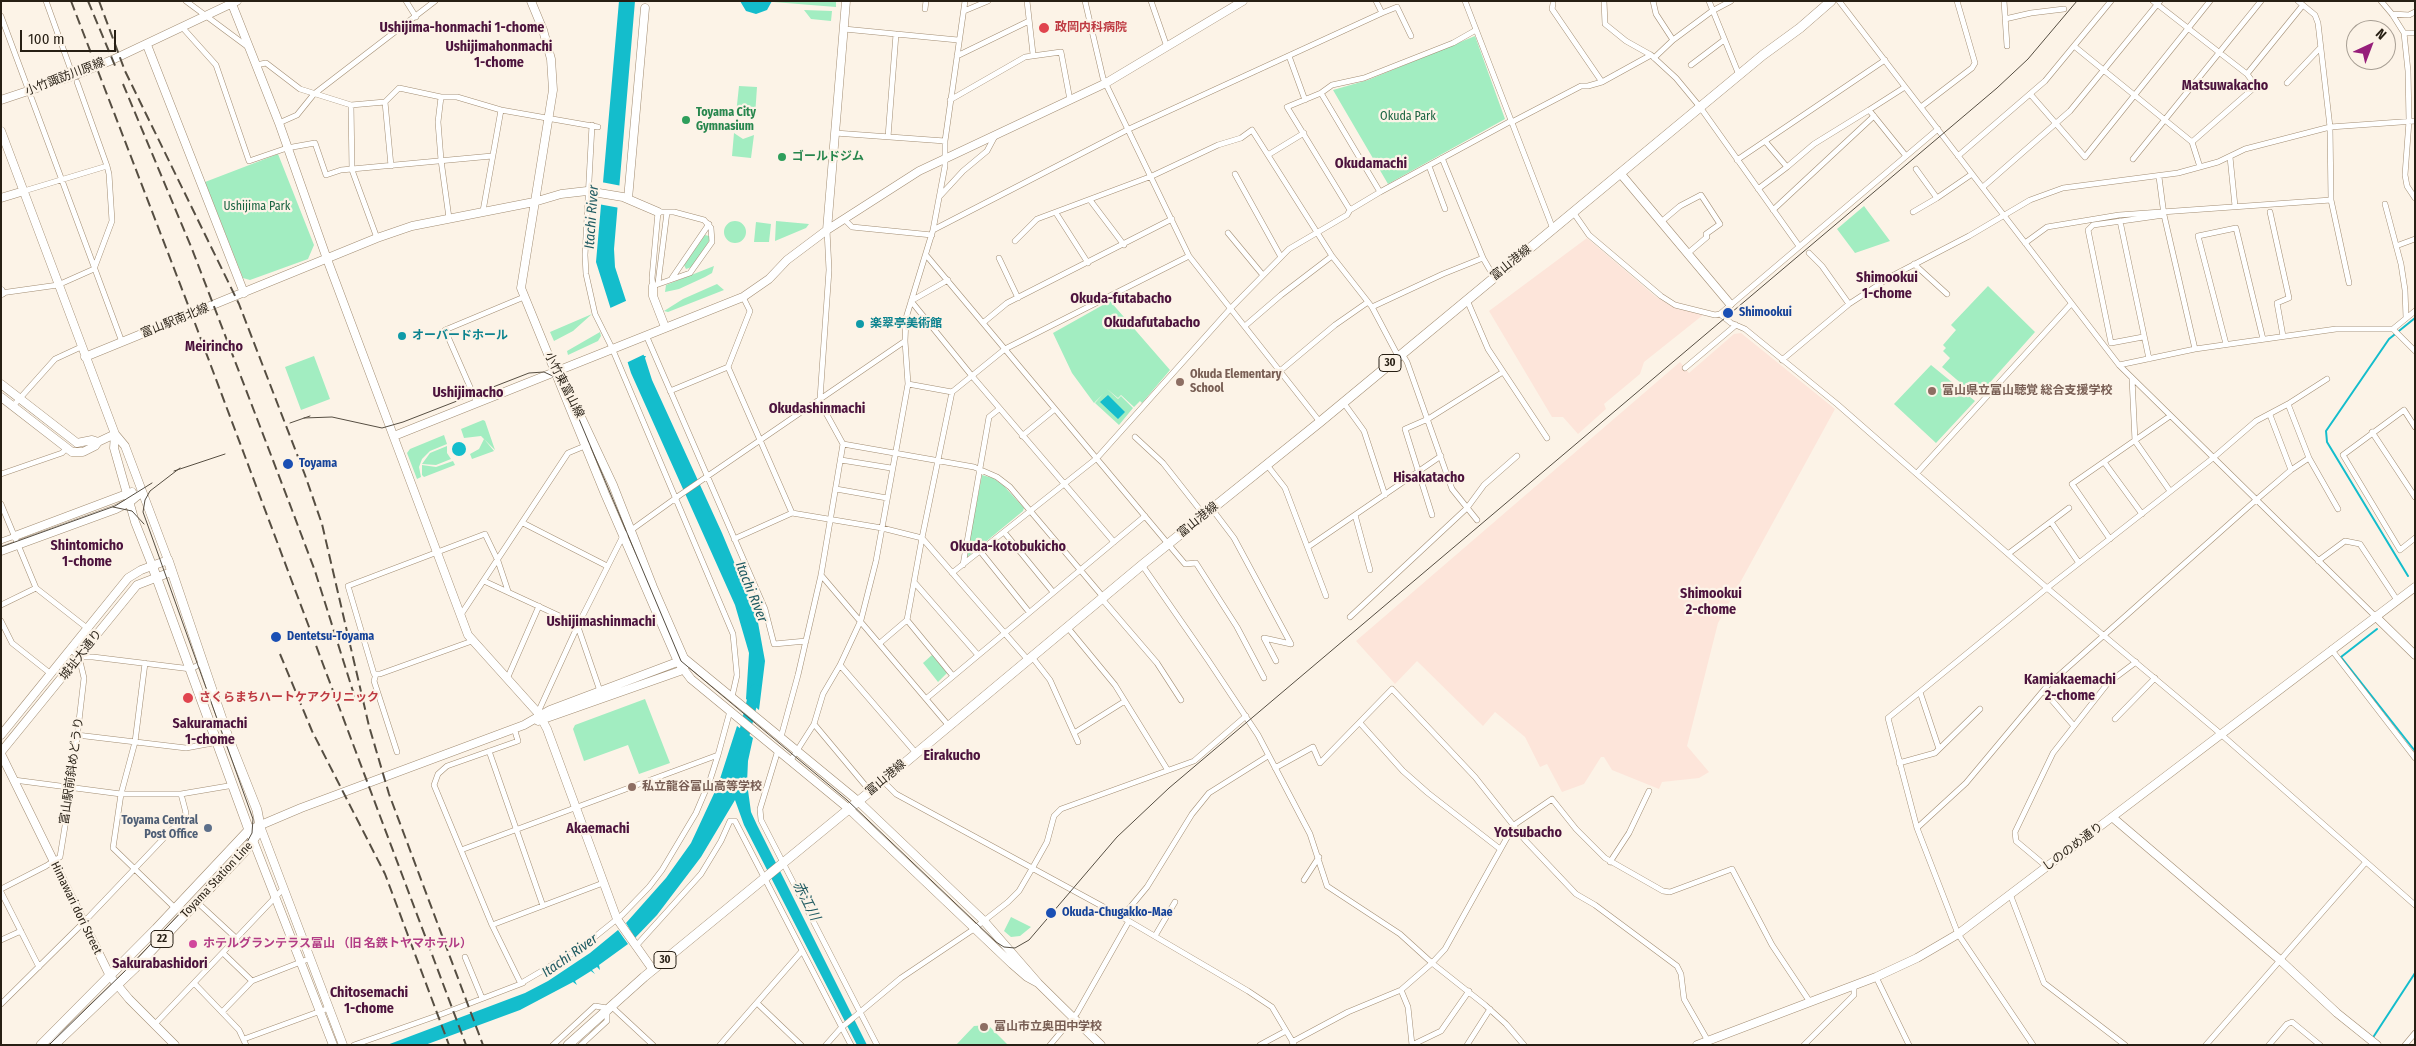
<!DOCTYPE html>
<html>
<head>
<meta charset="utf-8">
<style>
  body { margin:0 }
  #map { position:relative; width:2416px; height:1046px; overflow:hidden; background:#fcf3e7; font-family:"Fira Sans Condensed",sans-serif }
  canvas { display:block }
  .frame { position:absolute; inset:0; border:2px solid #271f14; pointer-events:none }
  .north { position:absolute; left:2346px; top:20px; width:50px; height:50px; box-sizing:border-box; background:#fcf3e7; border:1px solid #a79e93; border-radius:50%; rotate:43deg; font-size:14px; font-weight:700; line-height:20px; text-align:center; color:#271f14 }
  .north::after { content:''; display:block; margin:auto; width:18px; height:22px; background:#961e7a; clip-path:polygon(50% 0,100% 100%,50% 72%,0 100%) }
  .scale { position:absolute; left:20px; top:30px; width:96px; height:22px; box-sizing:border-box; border:2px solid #271f14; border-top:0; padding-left:6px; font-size:15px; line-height:18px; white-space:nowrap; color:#271f14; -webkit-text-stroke:4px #fcf3e7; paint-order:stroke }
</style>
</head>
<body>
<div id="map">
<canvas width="2416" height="1046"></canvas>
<div class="frame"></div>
<div class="north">N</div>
<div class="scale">100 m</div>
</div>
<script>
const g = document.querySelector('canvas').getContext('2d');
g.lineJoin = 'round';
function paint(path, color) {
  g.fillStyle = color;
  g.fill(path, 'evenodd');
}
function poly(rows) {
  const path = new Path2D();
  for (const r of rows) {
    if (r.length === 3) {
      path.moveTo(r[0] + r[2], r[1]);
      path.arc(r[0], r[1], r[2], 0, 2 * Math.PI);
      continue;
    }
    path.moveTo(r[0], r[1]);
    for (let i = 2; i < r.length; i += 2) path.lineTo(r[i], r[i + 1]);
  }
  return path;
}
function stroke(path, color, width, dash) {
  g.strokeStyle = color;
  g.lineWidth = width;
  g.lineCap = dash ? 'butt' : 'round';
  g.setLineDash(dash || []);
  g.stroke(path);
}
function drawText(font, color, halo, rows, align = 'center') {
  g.font = font + ' "Fira Sans Condensed","Noto Sans JP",sans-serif';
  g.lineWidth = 4.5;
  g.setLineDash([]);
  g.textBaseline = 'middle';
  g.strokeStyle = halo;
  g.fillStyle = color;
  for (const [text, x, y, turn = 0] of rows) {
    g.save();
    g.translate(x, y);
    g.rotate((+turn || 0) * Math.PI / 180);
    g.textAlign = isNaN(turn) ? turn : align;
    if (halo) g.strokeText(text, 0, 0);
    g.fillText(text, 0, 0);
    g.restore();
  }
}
paint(poly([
  [1587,238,1655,296,1671,306,1703,315,1644,362,1640,374,1604,404,1606,409,1578,434,1563,417,1552,417,1489,311],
  [1741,333,1835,409,1718,623,1687,746,1709,772,1699,778,1662,782,1659,789,1612,770,1604,757,1601,757,1584,784,1562,792,1547,764,1540,767,1525,737,1495,712,1483,726,1417,661,1395,684,1356,641,1680,362,1689,373,1734,334]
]), '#fde5da');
paint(poly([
  [761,1,836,1,836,7],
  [804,10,832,11,831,21,811,19],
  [1475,36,1505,119,1388,184,1333,90,1368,80],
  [739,86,757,87,755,116,744,112,736,114],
  [734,133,743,139,754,135,751,158,732,156],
  [278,154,314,245,308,259,250,280,243,278,205,182],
  [1864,206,1890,241,1855,253,1837,229],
  [776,221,809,224,806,228,775,241],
  [735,232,11],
  [756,222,771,224,769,242,754,242],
  [705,235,709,236,709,241,692,267,686,269,684,265],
  [714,266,712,273,705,277,679,289,665,292,666,285],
  [717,284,724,290,668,312,664,311,683,299],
  [1988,286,2035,332,1977,397,1942,367,1950,358,1943,351,1946,348,1943,345,1956,330,1951,325],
  [1110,301,1170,370,1142,403,1140,401,1134,407,1121,395,1118,398,1107,389,1118,399,1121,396,1133,408,1119,425,1095,403,1103,394,1094,403,1072,373,1053,333],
  [592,314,573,331,554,341,550,332],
  [600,332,601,336,598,341,568,355,567,351],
  [314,356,330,399,301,410,285,367],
  [1931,365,1975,401,1936,443,1894,404],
  [483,420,485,421,495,450,481,436,464,438,461,429],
  [444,435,447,444,430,451,422,459,419,467,421,477,417,479,407,453,410,449],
  [484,439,494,451,472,459,470,454,479,449],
  [447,446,447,453,451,459,436,465,422,464,430,453],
  [453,461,455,465,424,477,422,475,422,465,436,467],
  [982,475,993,478,1004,486,1024,508,1023,511,966,558],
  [932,655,947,673,938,682,923,663],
  [645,699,670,763,639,774,628,745,584,761,573,729,575,725],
  [1011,917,1031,927,1020,936,1011,937,1004,931],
  [988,1025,1008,1045,956,1045,974,1026]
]), '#a2edc1');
paint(poly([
  [619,1,635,1,614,249,615,267,644,356,646,356,645,358,652,380,722,533,757,617,765,661,759,710,746,699,749,653,735,605,631,373,596,262],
  [740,1,772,1,767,10,756,14,746,11],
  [1108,395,1125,412,1118,419,1100,402],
  [459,449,7],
  [737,726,753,738,748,761,747,783,751,812,757,825,867,1045,857,1045,744,825,735,800,701,857,657,915,635,938,626,923,666,878,691,843,718,785],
  [618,930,628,944,599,965,600,970,597,967,592,970,595,974,591,971,575,981,577,985,573,982,520,1010,425,1045,387,1045,525,993,548,981,590,953]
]), '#14bdcc');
paint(poly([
  [601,182,622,186,620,208,598,204],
  [628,300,647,353,626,363,608,309]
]), '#fcf3e7');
stroke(poly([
  [2408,576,2327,442,2326,431,2389,339,2415,318],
  [2377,629,2341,657,2415,751],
  [2372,1039,2415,973]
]), '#14bdcc', 2);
stroke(poly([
  [741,747,755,690]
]), '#14bdcc', 11);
const street = poly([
  [46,1,73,76],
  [186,1,248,47],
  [406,1,416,17],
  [1027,1,1033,54],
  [1085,1,1103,78,1189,256,1320,422],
  [1151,1,1167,47],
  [1465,1,1553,229],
  [1604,1,1605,24,1626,41,1651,55,1676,78,1700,107,1799,246],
  [1653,1,1656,14,1673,40,1654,58],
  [1709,1,1739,75],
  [1839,1,2119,365,2375,616],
  [2004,1,2007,46],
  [2153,1,2247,74,2256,86,2192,142],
  [2298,1,2315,15,2318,23,2330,127,2331,200,2349,283],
  [2381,1,2392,14,2404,33,2408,71,2409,121,2405,175,2407,186,2415,198],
  [1553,4,1552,9,1602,82],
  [925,9,926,1],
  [964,11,988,1],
  [1382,13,1397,7,1411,36],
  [2392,14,2409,15,2415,12],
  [1,16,122,342],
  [2005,19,2031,13,2064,9],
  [182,27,216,65,249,161,287,148,315,143,326,175,341,170,492,156],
  [844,29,958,40],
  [2404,33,2415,33],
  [1673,40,1712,11,1731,1],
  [2074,46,2192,142,2200,167],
  [957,56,1029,21],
  [1289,56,1305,100],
  [256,65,266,63,300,89,351,105,385,102,399,88,441,97,457,97,501,110,598,127],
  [1691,65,1724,40],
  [2247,74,2303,5],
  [77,82,107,166],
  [2287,83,2320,48],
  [1905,87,1869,110,1906,156],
  [1321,93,1380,192],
  [2031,95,2085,157,2210,1],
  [441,97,438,122,441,160,449,218],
  [950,100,1025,57,1061,52,1070,100],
  [385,102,391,166],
  [351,105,352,170,377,238],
  [1921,107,1972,68,1975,63,1957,1],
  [1512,122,1581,86,1588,86,1602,82,1651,55],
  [279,123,297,115,314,94,435,1],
  [592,125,585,255,586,274,595,314,612,348,733,634,737,675,732,697],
  [835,133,945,141],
  [888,137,896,34],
  [1765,141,1787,167,1814,144,1869,110],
  [1268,155,1304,133],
  [1958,156,2045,81,2111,1],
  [2230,157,2235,206],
  [1442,158,1483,258],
  [2133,159,2261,1],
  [1737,160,1885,60],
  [1429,166,1445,209],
  [1916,169,1937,198,1972,174],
  [1235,174,1281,257],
  [2159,177,2164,215,2195,349],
  [1983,187,2070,111,2160,1],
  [1758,189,1787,167],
  [940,196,963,171,987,151,995,136],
  [1090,200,1124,245],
  [2385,204,2401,264,2405,290,2406,318],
  [1350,210,1287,107,1321,93,1332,85,1364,78,1453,43,1476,30],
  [1773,210,1874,116],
  [483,211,501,110],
  [658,212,674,212,704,220,711,228,712,242,690,273,653,286,652,278,658,212],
  [1573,212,1589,235,1661,296,1675,305,1715,315,1720,314,1938,129],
  [1913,212,1937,198],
  [2270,212,2289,298,2277,303,2283,336],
  [1056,213,1088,263],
  [844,219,852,227,932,235],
  [2120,221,2149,359],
  [1661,222,1680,206,1701,195,1720,224,1706,234,1707,237,1687,254],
  [933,230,1129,129,1382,13,1376,1],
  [1228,233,1262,274],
  [1015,241,1037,219,1152,176,1218,145,1241,138,1252,130,1332,256,1372,307,1398,356],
  [2025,243,2047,227,2119,215,2331,200],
  [2396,246,2415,239],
  [1809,253,1822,266,1849,304],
  [926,255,1185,564,1196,563,1237,627,1264,678],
  [999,258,1018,298],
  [1914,264,1947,294],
  [672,278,709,224],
  [948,280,911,301,972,376,1114,542],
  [658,283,667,212],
  [1,293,58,285,94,269,112,221,109,174,107,166,24,191],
  [743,297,750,311,728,367,792,513],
  [1467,300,1488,349,1547,438],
  [1372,307,1443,274,1483,258,1494,277],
  [1720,314,1731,323,1745,329,1837,404,2047,588,2215,729,2415,905],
  [984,322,1007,303,1172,219],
  [1245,326,1281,295,1332,256],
  [2393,329,2415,311],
  [646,335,765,609,774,644,806,641],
  [2143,337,2111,343,2088,230,2093,225,2164,215],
  [2226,344,2198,236,2236,228,2263,339],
  [1402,354,1407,362,1452,489,1477,520],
  [1782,360,1849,304,1892,276,1969,236,2030,200,2063,188,2178,173,2218,162,2245,149,2330,127,2415,121],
  [2119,365,2195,349,2336,329,2393,329,2415,351],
  [1685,368,1736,325],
  [1280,371,1335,325,1368,302],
  [2132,378,2135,441,2170,491],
  [908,384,952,392],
  [670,391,728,367],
  [1343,402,1364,431,1385,495],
  [477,403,445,330,524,297],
  [2288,404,2309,458,2338,509],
  [13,406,55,359,81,347],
  [2270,415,2291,470],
  [2415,427,2404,410,2343,455,2400,550,2415,538],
  [2372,432,2415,497],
  [1022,436,1055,409],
  [1135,437,1163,463,1204,515],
  [843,444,974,467,997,477,1010,487,1104,598],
  [841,460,891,468],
  [2104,462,2142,514],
  [1267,465,1285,488,1326,596],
  [1917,473,2071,304],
  [1,474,62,453,66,449],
  [836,489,887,498],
  [1,504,36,588,87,628],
  [1212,509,1234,538,1291,644],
  [1355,515,1370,570],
  [1432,515,1405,429,1428,419,1503,372],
  [2051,522,2079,563],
  [523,523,607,566],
  [1004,532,1053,592],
  [734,539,792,513,882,528,908,384,905,341,906,318,933,230,945,166,945,141,965,1],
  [2110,539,2072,484,2170,416],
  [1,541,15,536],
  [1308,547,1441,456],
  [980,551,1029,612],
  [2008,554,2069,508],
  [2318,561,2345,541,2360,544,2397,600],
  [963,565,989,417,999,409],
  [1142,565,1208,660,1258,735,1310,834,1327,886,1400,934,1432,963,1485,1005,1506,1024,1524,1045],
  [952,573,1097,458,1231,308,1289,249,1347,215,1350,210,1380,192,1511,121],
  [821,575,949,726],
  [484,581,579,625],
  [914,582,978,655],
  [1102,599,1157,663,1181,700],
  [1,605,36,588],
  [460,616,568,453,592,443],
  [1350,617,1467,508,1484,485,1517,456],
  [907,620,953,676],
  [1,621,12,643,51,674],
  [578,627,600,691],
  [1068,628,1115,685,1167,769],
  [472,641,380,674,374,674,348,586,485,534,498,561,508,591],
  [2331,649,2415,758],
  [79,657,93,657,191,669,202,663],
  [1032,657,1050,680,1078,742],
  [1028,660,922,538,952,392,1005,349,1189,256],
  [1276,661,1264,638,1291,644],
  [145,663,135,742,121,794,113,848,175,908],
  [840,665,916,753],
  [376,674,374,681,397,752],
  [507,679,539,606],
  [2044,691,2074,726],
  [1920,692,1939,749],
  [927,698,1145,516],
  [539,714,540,708,579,623,623,536,680,495,905,341],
  [2115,719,2155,678],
  [1360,723,1403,771,1428,793,1500,849],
  [814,724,870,791],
  [514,728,518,741,447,766,438,774,434,785,492,925,520,982,523,982,581,948,622,915,649,887,662,870,696,813,710,780,718,755],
  [1074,733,1125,701],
  [77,735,186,748,218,742],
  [781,737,798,675,821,575,843,444,821,404,820,399,829,270,827,230],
  [778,750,760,809,761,820,877,1045],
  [489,751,543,906],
  [791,760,814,724,823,694,840,665,861,620,876,561,882,528,922,538,907,620,880,643],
  [1899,763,1935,753,1980,709],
  [1275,768,1313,747,1320,763,1392,689,1475,777,1525,840,1576,894,1595,905,1677,966,1681,974,1684,999,1708,1041],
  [14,780,121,794,181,794,234,785],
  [883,781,896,794,1122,917,1248,991,1272,1007,1294,1044],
  [1917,828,1966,783,2048,685,2256,500,2291,470,2309,458],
  [461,850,718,755,730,711],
  [1610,862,1629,833,1649,791],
  [2047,867,2016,841,2015,832,2053,753,2108,683,2136,662],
  [1304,880,1319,857],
  [1,889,46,866,60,857,71,789,84,678,79,657,70,649],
  [1,892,39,967],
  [2010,894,2044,983,2125,1045],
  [197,902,237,939],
  [1122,917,1147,887,1192,814,1209,793,1268,756],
  [492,925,603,883],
  [1155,936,1175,902],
  [1,940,21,931],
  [636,946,701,874,721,841,730,821,735,821,851,1045],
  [223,953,252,981],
  [465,957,482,998],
  [1876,977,1909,1045],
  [194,983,239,1030,246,1045],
  [1401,990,1408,1007,1412,1045],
  [757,1003,801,1045],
  [1,1004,83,923,182,819,186,813,181,794],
  [611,1006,653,1045],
  [223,1011,252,981,311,958],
  [155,1024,283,889],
  [244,1039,329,1008],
  [1292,1042,1348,1012,1401,990,1432,963,1445,949,1514,825,1552,799,1576,829,1605,858,1663,891,1670,892,1732,869,1772,945,1810,1002],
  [354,1045,442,1014,523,983],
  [553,1045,595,1006,607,1008,607,1021,581,1045],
  [720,1045,802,951],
  [826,1045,841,1028,901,978,971,931,1008,902,1019,891,1033,867,1047,842,1054,816,1061,809,1194,761,1246,716],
  [1050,1045,1077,1013,1129,921],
  [1260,1045,1286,1031],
  [1412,1045,1441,1031,1469,991],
  [1467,1045,1490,1009],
  [1804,1045,1854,995,1854,986],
  [2033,1045,1958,934,1917,828,1888,718,2047,588,2213,458,2256,421,2288,404,2327,379],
  [2206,1045,2366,862],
  [2269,1045,2287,1024,2292,1022,2320,1045],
  [2405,1045,2415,1033]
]);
const secondary = poly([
  [531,1,543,30,551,59,553,90,521,288,605,494,678,662,691,679,849,809,1012,964,1027,977,1038,983],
  [232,4,279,123,327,259,468,635,539,714,547,729,617,919,653,970],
  [147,45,244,293],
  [1,100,73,76,112,60,237,1],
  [1,131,115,434,125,446,168,560,141,570,128,578,1,735],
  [1620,173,1730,304],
  [1,198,24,191],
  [628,199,645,8],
  [827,230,846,1],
  [653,286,653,296,665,327],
  [1,291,2,293],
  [85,357,377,238,412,226,534,202,561,194,587,191,623,197,658,212],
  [557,366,613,485,653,587,684,658,858,801,984,921,1038,983,1101,1045],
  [1,384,77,443,92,440,98,442],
  [1,397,72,452,83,452,95,446,98,442,115,434],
  [115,434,114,448,135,522,152,565],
  [394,436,743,297,769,279,787,260,827,230,919,171,1106,83,1243,1],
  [15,536,132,492],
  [1,551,116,509,130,502,142,492],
  [2375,616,2415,655],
  [538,721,680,671,685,666],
  [1,752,137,585,171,572],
  [1,754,110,976,129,999,175,1045],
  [2112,817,2280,960,2337,1013,2377,1045],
  [260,826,343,1045],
  [333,1045,249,830,301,808,524,725,550,710,680,661],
  [1697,1045,1876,977,1917,958,1958,934,2415,587]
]);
const primary = poly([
  [41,1045,156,929,249,830,152,565],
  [54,1045,135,968,244,852,258,833,260,826,257,810,228,737,168,560],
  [568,1045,644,977,883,781,1142,565,1320,422,1763,55,1800,28,1831,1]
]);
stroke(street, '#a28d73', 6);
stroke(secondary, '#a28d73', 9);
stroke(primary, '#a28d73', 10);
stroke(street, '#fff', 5);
stroke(secondary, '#fff', 8);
stroke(primary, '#fff', 9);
stroke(poly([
  [304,418,332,417,382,428,403,422,529,373,544,372,557,378,563,385,579,419,681,661,847,800,996,942,1004,947,1015,948,1029,940,1117,837,1169,788,1997,88,2028,59,2077,1],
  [290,423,310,416],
  [174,471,225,454],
  [113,507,132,511,144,524],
  [1,547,115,506,152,483],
  [49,1045,127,969,246,844,252,833,253,819,143,512,145,500,150,491,180,468]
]), '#564e42', 1);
stroke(poly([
  [71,1,190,310,466,1045],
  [88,1,116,68],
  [99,1,125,71,239,304,305,475,322,524,369,726,389,794,483,1045],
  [123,84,192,249,292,510,315,571,356,701],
  [280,654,312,731,385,874,449,1045]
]), '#564e42', 2, [10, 5]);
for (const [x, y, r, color] of [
  [1044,28,6,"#e0444e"],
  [686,120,5,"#2e9e5b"],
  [782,157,5,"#2e9e5b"],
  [1728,313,6,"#1a4fb4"],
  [860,324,5,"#0f9aa8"],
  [402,336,5,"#0f9aa8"],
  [1180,382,5,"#8d6e63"],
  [1932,391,5,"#8d6e63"],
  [288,464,6,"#1a4fb4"],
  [276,637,6,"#1a4fb4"],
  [188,698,6,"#e0444e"],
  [632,787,5,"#8d6e63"],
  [208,828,5,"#5c6f8a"],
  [1051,913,6,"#1a4fb4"],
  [193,944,5,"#d1479c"],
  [984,1027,5,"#8d6e63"]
]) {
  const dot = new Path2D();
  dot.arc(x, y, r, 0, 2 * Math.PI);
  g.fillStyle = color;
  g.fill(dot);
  stroke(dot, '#fcf3e7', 2);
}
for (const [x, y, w] of [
  [1390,363,22],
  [162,939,22],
  [665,960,22]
]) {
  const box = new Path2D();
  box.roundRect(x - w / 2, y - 8.5, w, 17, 4);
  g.fillStyle = '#fcf3e7';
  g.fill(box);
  stroke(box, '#271f14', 1);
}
drawText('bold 11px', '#271f14', null, [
  ["30",1390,363],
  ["22",162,939],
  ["30",665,960]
]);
drawText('bold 12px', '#be3a42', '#fcf3e7', [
  ["政岡内科病院",1055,28],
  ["さくらまちハートケアクリニック",199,698]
], 'left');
drawText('12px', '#271f14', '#fcf3e7', [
  ["小竹諏訪川原線",65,77,-21],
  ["富山港線",1511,263,-39],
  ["富山駅南北線",175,321,-22],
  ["小竹東富山線",564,385,63],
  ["富山港線",1198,520,-39],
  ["城址大通り",81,655,-52],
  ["富山駅前斜めどうり",72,771,-82],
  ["富山港線",886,778,-40],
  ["しののめ通り",2073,847,-37],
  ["Toyama Station Line",217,880,-47],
  ["Himawari dori Street",76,908,64]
]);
drawText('bold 12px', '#27864d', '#fcf3e7', [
  ["Toyama City",696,113],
  ["Gymnasium",696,127],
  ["ゴールドジム",792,157]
], 'left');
drawText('12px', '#196340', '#fcf3e7', [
  ["Okuda Park",1408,117],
  ["Ushijima Park",257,207]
]);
drawText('bold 12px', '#164399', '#fcf3e7', [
  ["Shimookui",1739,313],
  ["Toyama",299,464],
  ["Dentetsu-Toyama",287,637],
  ["Okuda-Chugakko-Mae",1062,913]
], 'left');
drawText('bold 12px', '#0d838f', '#fcf3e7', [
  ["楽翠亭美術館",870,324],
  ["オーバードホール",412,336]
], 'left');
drawText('bold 12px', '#785e54', '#fcf3e7', [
  ["Okuda Elementary",1190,375],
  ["School",1190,389],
  ["富山県立富山聴覚 総合支援学校",1942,391],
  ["私立龍谷富山高等学校",642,787],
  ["富山市立奥田中学校",994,1027]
], 'left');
drawText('bold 12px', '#4e5e75', '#fcf3e7', [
  ["Toyama Central",198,821],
  ["Post Office",198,835]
], 'right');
drawText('bold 12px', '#b23c85', '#fcf3e7', [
  ["ホテルグランテラス富山 （旧 名鉄トヤマホテル）",203,944]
], 'left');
drawText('bold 14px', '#4c133d', '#fcf3e7', [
  ["Ushijima-honmachi 1-chome",462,28],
  ["Ushijimahonmachi",499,47],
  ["1-chome",499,63],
  ["Matsuwakacho",2225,86],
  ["Okudamachi",1371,164],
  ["Shimookui",1887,278],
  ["1-chome",1887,294],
  ["Okuda-futabacho",1121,299],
  ["Okudafutabacho",1152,323],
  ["Meirincho",214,347],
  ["Ushijimacho",468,393],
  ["Okudashinmachi",817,409],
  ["Hisakatacho",1429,478],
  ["Shintomicho",87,546],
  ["1-chome",87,562],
  ["Okuda-kotobukicho",1008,547],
  ["Shimookui",1711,594],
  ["2-chome",1711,610],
  ["Ushijimashinmachi",601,622],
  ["Kamiakaemachi",2070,680],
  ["2-chome",2070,696],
  ["Sakuramachi",210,724],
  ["1-chome",210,740],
  ["Eirakucho",952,756],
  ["Akaemachi",598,829],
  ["Yotsubacho",1528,833],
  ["Sakurabashidori",160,964],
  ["Chitosemachi",369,993],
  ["1-chome",369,1009]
]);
drawText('italic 14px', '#205b62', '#fcf3e7', [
  ["Itachi River",592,217,-86],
  ["Itachi River",751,592,68],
  ["赤江川",806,901,63],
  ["Itachi River",570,956,-35]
]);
</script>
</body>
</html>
